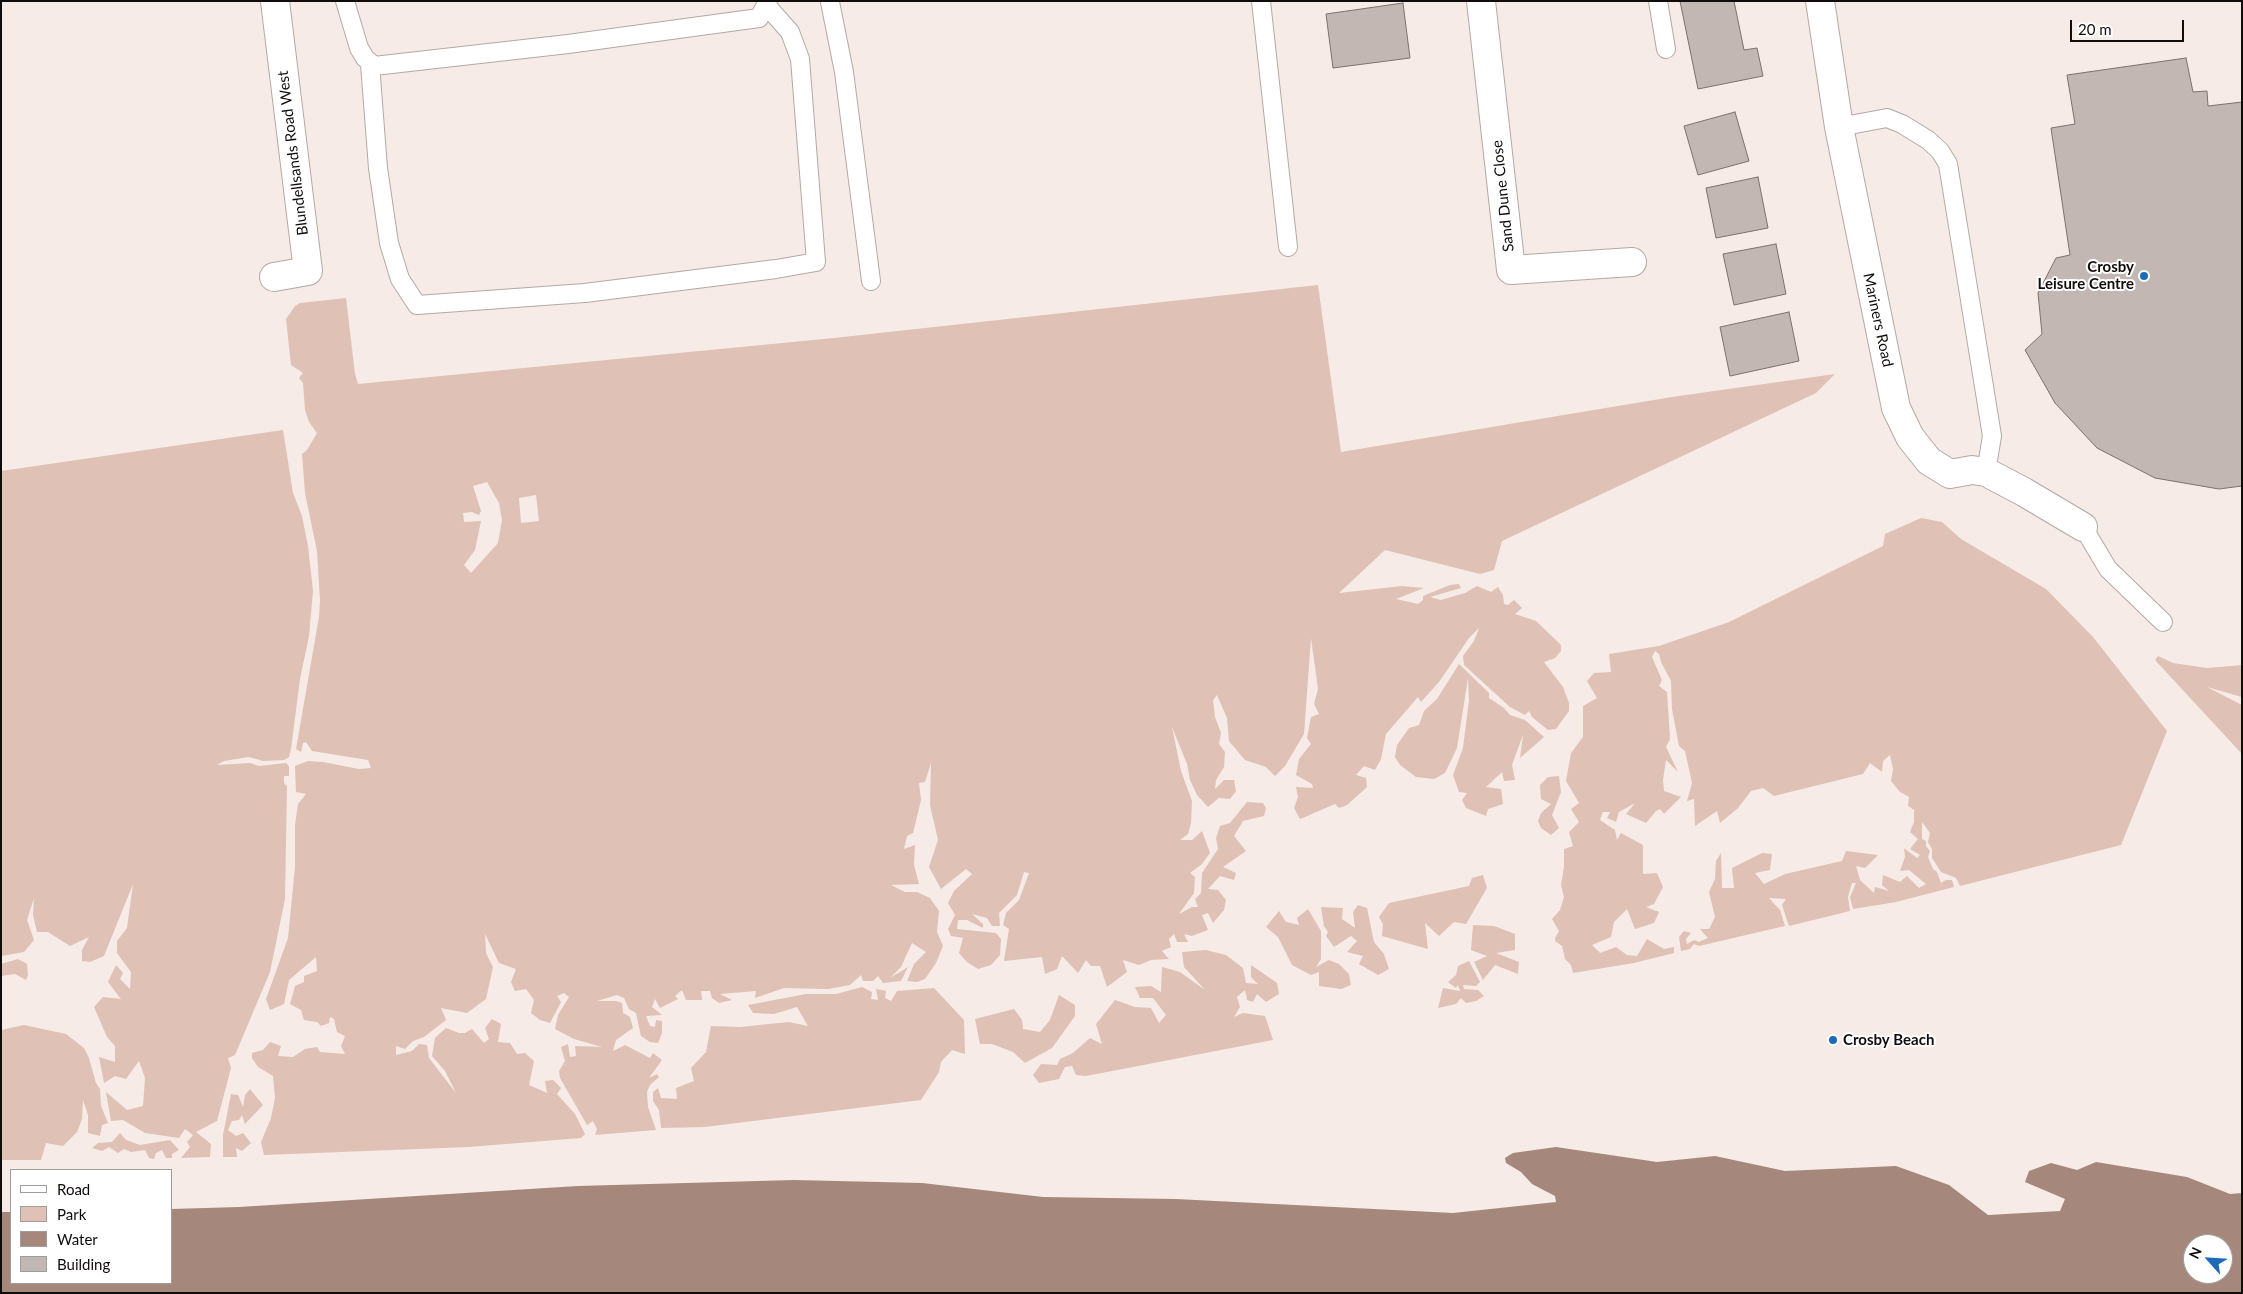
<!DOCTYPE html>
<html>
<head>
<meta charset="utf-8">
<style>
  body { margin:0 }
  #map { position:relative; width:2243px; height:1294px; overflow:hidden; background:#f6ebe6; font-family:Lato,sans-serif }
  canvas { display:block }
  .frame { position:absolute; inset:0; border:2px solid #100c0b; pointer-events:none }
  .legend { position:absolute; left:10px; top:1169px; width:162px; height:115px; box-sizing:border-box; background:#fff; border:1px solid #9f9e9d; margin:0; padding:6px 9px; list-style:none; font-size:15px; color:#100c0b }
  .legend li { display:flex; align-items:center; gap:10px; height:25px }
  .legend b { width:25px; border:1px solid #9f9e9d }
  .north { position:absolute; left:2183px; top:1234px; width:50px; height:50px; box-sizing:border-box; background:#fff; border:1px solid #9f9e9d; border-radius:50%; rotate:296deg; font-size:14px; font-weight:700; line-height:20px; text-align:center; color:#100c0b }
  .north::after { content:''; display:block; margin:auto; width:18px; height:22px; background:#1c6bba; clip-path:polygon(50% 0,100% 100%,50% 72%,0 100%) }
  .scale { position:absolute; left:2070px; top:20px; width:114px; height:22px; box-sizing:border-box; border:2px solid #100c0b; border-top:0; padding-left:6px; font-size:15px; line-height:18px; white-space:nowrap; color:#100c0b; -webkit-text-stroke:4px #fff; paint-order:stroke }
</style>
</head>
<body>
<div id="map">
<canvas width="2243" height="1294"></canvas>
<div class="frame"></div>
<ul class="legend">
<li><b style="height:6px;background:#fff"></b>Road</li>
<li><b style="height:14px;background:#dfc1b5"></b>Park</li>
<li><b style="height:14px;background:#a6877b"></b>Water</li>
<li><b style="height:14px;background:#c2b7b3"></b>Building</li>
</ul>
<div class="north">N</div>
<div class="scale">20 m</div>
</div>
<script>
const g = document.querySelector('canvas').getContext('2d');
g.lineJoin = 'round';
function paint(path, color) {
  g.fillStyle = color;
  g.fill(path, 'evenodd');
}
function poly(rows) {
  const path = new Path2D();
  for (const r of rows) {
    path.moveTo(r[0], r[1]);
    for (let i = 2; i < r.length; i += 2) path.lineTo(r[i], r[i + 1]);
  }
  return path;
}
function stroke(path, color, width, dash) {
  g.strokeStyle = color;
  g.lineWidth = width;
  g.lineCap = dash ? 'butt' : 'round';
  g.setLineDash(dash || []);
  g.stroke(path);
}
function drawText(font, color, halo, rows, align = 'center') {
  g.font = font + ' Lato,sans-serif';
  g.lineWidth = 4;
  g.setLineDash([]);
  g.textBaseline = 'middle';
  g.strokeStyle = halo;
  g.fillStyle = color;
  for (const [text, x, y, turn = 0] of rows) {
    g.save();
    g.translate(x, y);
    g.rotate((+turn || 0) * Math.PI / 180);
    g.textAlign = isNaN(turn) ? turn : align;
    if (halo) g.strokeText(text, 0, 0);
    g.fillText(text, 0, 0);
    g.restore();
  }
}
paint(poly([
  [1318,285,1341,452,1672,397,1835,374,1816,393,1502,541,1494,570,1480,574,1385,550,1339,593,1402,586,1424,588,1396,599,1418,604,1423,600,1423,596,1450,585,1459,584,1461,588,1430,597,1441,600,1465,593,1477,586,1491,592,1498,587,1503,595,1504,604,1508,605,1514,600,1522,608,1515,614,1536,621,1561,645,1561,651,1555,658,1544,662,1563,687,1569,703,1569,711,1556,729,1548,730,1532,717,1529,711,1525,715,1510,707,1464,665,1463,656,1474,641,1479,628,1469,638,1439,682,1421,702,1418,697,1386,734,1381,759,1375,770,1364,766,1356,775,1366,778,1367,787,1347,805,1339,808,1335,804,1300,819,1294,808,1298,797,1296,787,1313,788,1312,784,1296,775,1299,759,1311,744,1307,738,1311,717,1319,714,1314,704,1318,689,1311,638,1304,734,1285,766,1275,776,1266,767,1245,760,1229,741,1227,718,1217,695,1213,700,1215,717,1221,733,1219,744,1225,752,1224,767,1216,780,1215,789,1224,780,1234,780,1236,791,1230,799,1219,798,1208,807,1197,795,1190,780,1187,764,1172,727,1181,771,1192,801,1191,823,1188,834,1180,840,1192,840,1202,831,1210,853,1202,864,1190,873,1195,877,1194,893,1179,914,1192,907,1198,907,1195,899,1201,893,1202,873,1218,849,1216,838,1220,826,1230,823,1247,802,1263,803,1266,808,1264,816,1243,821,1234,836,1246,851,1223,867,1236,873,1234,880,1220,876,1208,889,1218,890,1226,900,1224,910,1213,923,1208,913,1202,915,1208,930,1192,936,1184,934,1188,942,1177,942,1174,934,1169,939,1171,947,1162,951,1169,959,1151,960,1139,965,1123,960,1127,972,1107,987,1100,966,1091,966,1086,960,1078,973,1062,956,1057,969,1045,974,1042,957,1004,961,1009,929,1003,925,1006,913,1019,900,1029,873,1024,872,1017,895,999,913,1000,926,992,926,987,918,972,914,983,924,983,928,967,920,958,920,957,929,996,933,1001,939,1000,955,991,965,978,969,967,962,959,953,963,938,951,936,948,929,955,915,948,903,954,891,972,874,966,869,941,889,929,867,938,840,930,805,931,763,925,782,919,783,921,800,913,833,907,836,904,849,915,845,914,865,919,884,891,885,905,892,917,892,930,898,939,911,937,932,943,946,936,963,925,979,917,982,907,981,914,964,926,952,912,943,901,967,890,978,908,967,901,981,883,983,878,976,873,981,863,981,861,975,850,985,828,989,784,988,755,998,756,991,720,994,732,1000,719,1003,712,998,710,991,701,991,702,1000,686,1000,682,990,675,996,678,999,660,1008,655,999,652,1007,662,1015,646,1016,650,1026,655,1027,656,1020,662,1021,662,1033,658,1043,650,1042,641,1036,636,1013,629,1009,624,998,617,995,597,1001,616,1001,622,1003,623,1013,630,1017,633,1028,616,1040,613,1051,625,1045,650,1058,653,1053,662,1060,649,1078,657,1074,659,1077,650,1085,647,1092,648,1107,656,1130,595,1135,597,1129,593,1121,587,1125,560,1078,559,1071,565,1061,561,1047,568,1044,570,1057,576,1056,575,1046,602,1047,574,1039,555,1029,558,1015,569,997,564,993,557,996,561,1002,550,1023,540,1020,531,1013,534,1000,526,989,515,991,511,982,516,969,499,963,485,934,486,953,493,967,486,999,467,1013,441,1008,446,1020,424,1037,413,1041,405,1049,396,1046,396,1055,412,1051,419,1044,427,1045,429,1058,456,1093,445,1071,432,1056,435,1038,446,1028,459,1033,465,1033,472,1029,484,1043,489,1039,485,1028,492,1019,501,1024,498,1042,510,1043,517,1054,525,1053,534,1061,529,1085,547,1093,545,1081,553,1080,561,1088,557,1094,575,1114,585,1134,581,1138,469,1147,264,1155,261,1142,271,1118,275,1098,273,1076,258,1067,252,1058,252,1053,263,1050,270,1042,281,1046,278,1056,293,1057,305,1049,317,1047,320,1052,345,1054,341,1046,345,1036,337,1032,334,1019,330,1017,329,1023,321,1026,317,1022,304,1020,301,1010,290,1004,295,986,304,982,304,976,317,971,316,957,289,980,284,1004,270,1010,266,999,288,938,295,867,295,825,298,804,306,794,296,792,295,766,308,761,323,762,359,769,371,768,368,760,312,751,306,742,303,743,301,752,296,749,319,617,320,600,317,551,305,493,302,454,307,450,317,433,309,422,305,410,303,383,299,378,303,373,291,365,286,319,295,306,300,303,346,298,355,374,358,384,834,338],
  [487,482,499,503,502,520,498,543,471,573,464,565,475,550,481,521,464,522,463,513,472,512,479,515,481,511,473,486],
  [536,495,539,521,521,523,519,498],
  [283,430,293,493,302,516,308,546,313,591,309,636,300,679,291,749,289,757,284,760,263,761,249,757,224,761,217,765,250,763,259,766,286,763,289,766,289,776,284,776,284,783,287,786,285,899,270,972,235,1055,228,1058,231,1068,217,1121,196,1132,211,1144,210,1157,181,1158,190,1147,187,1142,193,1135,185,1129,179,1138,145,1133,123,1120,111,1121,106,1092,127,1110,143,1106,145,1078,139,1061,126,1079,115,1076,104,1083,99,1057,115,1062,115,1046,107,1037,94,1007,103,997,121,999,108,982,116,965,123,973,120,979,130,989,131,972,117,953,117,941,127,928,133,884,104,956,90,962,82,961,82,950,89,937,70,946,48,932,37,932,33,915,34,898,27,920,34,940,24,952,1,956,1,471],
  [1921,518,1942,522,1961,539,2046,589,2093,637,2167,731,2121,845,1960,886,1956,878,1941,872,1932,858,1932,849,1928,842,1930,833,1922,822,1922,839,1926,841,1926,846,1930,851,1928,857,1933,869,1937,872,1941,883,1946,880,1952,880,1954,887,1896,902,1853,909,1850,897,1856,883,1852,883,1848,897,1850,911,1789,926,1782,905,1786,899,1769,898,1780,910,1785,926,1699,946,1694,944,1690,949,1681,951,1679,937,1684,931,1691,933,1686,939,1687,944,1694,940,1699,942,1708,938,1700,929,1709,929,1715,917,1709,892,1715,879,1716,861,1721,853,1722,888,1734,888,1732,868,1762,853,1772,854,1770,870,1755,873,1764,884,1785,874,1842,861,1846,851,1878,855,1865,868,1856,866,1860,880,1874,893,1875,887,1889,891,1882,885,1883,875,1900,882,1907,876,1919,888,1926,884,1909,870,1900,871,1905,857,1904,848,1917,858,1920,855,1910,849,1918,839,1910,832,1914,822,1914,810,1908,806,1909,797,1900,792,1891,781,1893,769,1890,755,1883,761,1882,772,1870,763,1863,774,1774,796,1763,788,1751,791,1738,808,1720,823,1717,811,1695,826,1694,799,1687,801,1692,783,1685,751,1679,746,1672,709,1671,681,1661,662,1659,654,1655,651,1652,657,1662,680,1659,686,1667,692,1670,739,1666,747,1678,772,1666,760,1663,780,1664,791,1681,797,1664,814,1660,809,1656,811,1646,823,1626,814,1635,803,1619,812,1616,822,1607,818,1610,812,1603,812,1600,820,1615,830,1617,840,1621,833,1643,845,1643,874,1657,873,1663,887,1654,904,1646,907,1659,912,1654,923,1635,929,1627,909,1614,922,1611,937,1592,945,1600,953,1616,947,1627,955,1637,956,1647,939,1664,949,1674,947,1674,953,1634,963,1573,973,1571,965,1565,959,1562,946,1555,941,1555,938,1559,931,1552,919,1560,910,1564,897,1561,885,1564,867,1564,849,1573,846,1569,832,1579,822,1571,809,1579,803,1566,781,1571,753,1583,737,1583,706,1597,698,1587,681,1594,673,1611,672,1609,654,1659,646,1729,622,1883,546,1885,534],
  [2158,656,2173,663,2207,668,2242,665,2242,697,2207,687,2242,705,2242,754,2155,660],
  [1459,664,1489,693,1489,698,1504,708,1510,715,1525,720,1544,737,1520,758,1523,735,1512,765,1515,780,1504,781,1502,772,1486,787,1501,789,1503,804,1488,809,1486,816,1466,808,1462,800,1467,793,1459,792,1453,775,1463,748,1469,700,1468,678,1457,748,1445,773,1434,779,1416,777,1400,765,1395,757,1397,745,1409,728,1419,725,1424,711,1437,699],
  [1559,776,1561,792,1552,815,1559,828,1551,835,1541,828,1538,821,1541,813,1551,804,1541,799,1540,785,1548,777],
  [1483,875,1487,888,1466,924,1454,922,1439,936,1425,923,1428,949,1382,936,1383,924,1379,917,1389,903,1469,886,1472,878],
  [1358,905,1367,908,1374,942,1384,954,1389,969,1378,975,1359,964,1363,956,1347,952,1357,941,1351,936,1334,947,1326,936,1328,932,1324,926,1321,907,1343,908,1342,919,1355,928,1353,912],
  [1308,909,1321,931,1321,959,1316,967,1329,960,1339,964,1349,974,1351,985,1341,989,1319,986,1319,972,1311,975,1292,965,1278,937,1266,927,1279,911,1286,922,1299,925,1297,918],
  [1473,925,1494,926,1515,934,1515,950,1496,953,1519,962,1518,974,1495,965,1483,980,1474,962,1487,956,1471,950],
  [1206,950,1226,955,1243,968,1246,983,1258,984,1251,977,1251,965,1277,983,1279,994,1266,1002,1257,994,1253,1002,1247,1000,1245,990,1237,997,1240,1007,1234,1017,1243,1013,1265,1016,1273,1040,1086,1076,1076,1075,1072,1066,1065,1067,1059,1079,1039,1083,1033,1075,1041,1064,1057,1065,1060,1059,1073,1053,1090,1038,1102,1044,1096,1024,1115,1000,1135,1007,1151,1008,1159,1023,1166,1015,1153,998,1140,998,1135,987,1151,986,1161,992,1162,967,1180,972,1205,990,1184,967,1182,952],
  [18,959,27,964,28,975,26,980,15,974,1,976,1,964],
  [1469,961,1480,982,1476,986,1463,985,1464,989,1478,990,1484,996,1476,1001,1466,1003,1461,998,1456,1004,1438,1008,1443,988,1460,991,1458,985,1456,988,1448,982,1456,975,1458,966],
  [862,987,872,992,871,999,878,1000,876,989,886,991,885,998,891,1001,897,991,934,988,964,1020,965,1054,952,1050,941,1062,939,1072,921,1100,705,1127,661,1128,659,1110,653,1101,653,1092,658,1088,661,1098,677,1099,676,1088,694,1081,691,1068,706,1052,711,1026,740,1027,789,1022,808,1026,797,1007,774,1014,753,1013,748,1005,806,994,836,994],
  [1059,995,1075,1005,1075,1016,1052,1048,1025,1063,1013,1052,992,1044,980,1044,975,1019,1014,1009,1022,1020,1023,1029,1040,1032,1050,1020],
  [24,1025,66,1034,84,1048,89,1058,96,1083,100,1089,101,1106,108,1123,102,1125,100,1136,88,1133,88,1115,83,1100,82,1119,77,1132,63,1146,46,1143,41,1160,1,1160,1,1030],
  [250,1089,263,1105,245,1124,242,1115,239,1120,232,1121,228,1130,236,1136,243,1133,251,1143,242,1151,236,1148,237,1157,223,1157,223,1135,231,1094,238,1095,243,1107,245,1095],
  [120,1133,126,1140,140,1145,170,1140,179,1150,172,1154,172,1158,166,1158,162,1150,156,1153,154,1159,149,1158,145,1150,131,1152,124,1149,118,1153,109,1147,102,1151,92,1148,98,1143,112,1142]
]), '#dfc1b5');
paint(poly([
  [1556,1147,1657,1162,1715,1156,1785,1171,1896,1166,1949,1185,1988,1215,2060,1211,2065,1199,2025,1182,2029,1171,2051,1163,2077,1170,2096,1162,2187,1177,2230,1194,2242,1193,2242,1293,1,1293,1,1212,11,1212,11,1283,171,1283,171,1209,239,1207,578,1186,794,1180,922,1183,1043,1197,1176,1199,1453,1213,1556,1202,1555,1196,1532,1184,1521,1172,1506,1163,1505,1158,1513,1153],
  [2193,1244,2223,1244,2223,1274,2193,1274]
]), '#a6877b');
const building = poly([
  [1680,1,1734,1,1744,50,1757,48,1763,76,1698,89,1680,1],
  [1403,3,1410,58,1333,68,1326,14,1403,3],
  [2186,58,2193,92,2207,91,2208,106,2242,102,2242,486,2219,489,2155,478,2097,448,2055,403,2025,350,2042,334,2038,293,2056,258,2070,255,2051,128,2075,124,2067,75,2186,58],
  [1735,112,1749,161,1698,175,1684,126,1735,112],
  [1758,177,1768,228,1716,238,1706,188,1758,177],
  [1776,244,1786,294,1734,305,1723,254,1776,244],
  [1789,312,1799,361,1730,376,1720,327,1789,312]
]);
paint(building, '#c2b7b3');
stroke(building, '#7b716d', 1);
const lane = poly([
  [345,1,359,48,365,58,374,66,568,44,759,18,768,1],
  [1261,1,1288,247],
  [1658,1,1666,49],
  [830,2,844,72,871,281],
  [370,64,378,168,389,243,400,279,417,305,585,293,776,269,816,262,800,59,790,32,767,6],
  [1839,127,1887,118,1902,124,1928,140,1940,151,1948,164,1992,436,1986,472],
  [2083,527,2108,569,2163,622]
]);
const street = poly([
  [1481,1,1511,270,1632,262],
  [1820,1,1839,127,1896,408,1910,437,1929,461,1950,474,1972,470,1986,472,2024,492,2083,527],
  [274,277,308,271,275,1]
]);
stroke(lane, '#b3a9a4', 20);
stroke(street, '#b3a9a4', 30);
stroke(lane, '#fff', 18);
stroke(street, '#fff', 28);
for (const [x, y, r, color] of [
  [2144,276,5,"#1c6bba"],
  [1833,1040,5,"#1c6bba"]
]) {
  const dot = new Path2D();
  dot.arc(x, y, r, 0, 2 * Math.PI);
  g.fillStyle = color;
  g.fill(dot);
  stroke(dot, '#fff', 2);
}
drawText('15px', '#100c0b', '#fff', [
  ["Blundellsands Road West",293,153,-97],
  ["Sand Dune Close",1503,196,-96],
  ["Mariners Road",1878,320,78]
]);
drawText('bold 15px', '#100c0b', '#fff', [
  ["Crosby",2134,267],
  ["Leisure Centre",2134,284],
  ["Crosby Beach",1843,1040,"left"]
], 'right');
</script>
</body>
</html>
